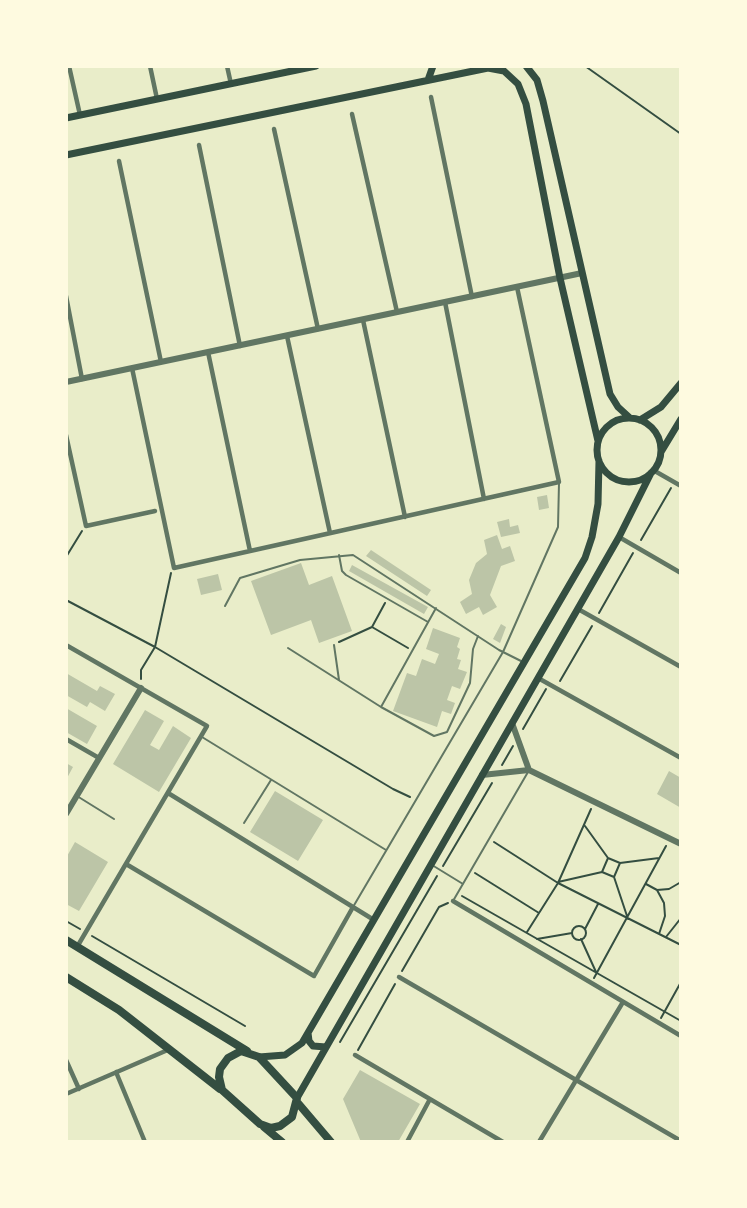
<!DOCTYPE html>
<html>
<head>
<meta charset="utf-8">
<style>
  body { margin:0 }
  #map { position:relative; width:747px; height:1208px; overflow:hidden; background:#e9edc9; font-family:Cabin,sans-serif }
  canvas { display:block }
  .frame { position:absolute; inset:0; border:68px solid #fefae0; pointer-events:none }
</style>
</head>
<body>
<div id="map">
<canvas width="747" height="1208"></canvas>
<div class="frame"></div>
</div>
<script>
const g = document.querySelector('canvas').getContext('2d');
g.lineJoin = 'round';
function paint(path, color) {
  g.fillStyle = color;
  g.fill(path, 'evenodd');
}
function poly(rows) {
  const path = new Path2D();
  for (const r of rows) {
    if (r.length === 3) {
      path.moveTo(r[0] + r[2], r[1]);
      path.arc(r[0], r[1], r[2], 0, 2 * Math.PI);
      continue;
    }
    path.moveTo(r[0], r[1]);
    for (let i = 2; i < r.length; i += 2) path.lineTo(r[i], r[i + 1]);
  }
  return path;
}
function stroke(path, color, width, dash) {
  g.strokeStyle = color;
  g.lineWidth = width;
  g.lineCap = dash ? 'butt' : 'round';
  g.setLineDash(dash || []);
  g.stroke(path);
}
paint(poly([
  [547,495,549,508,539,510,537,497],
  [509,519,510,527,518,525,520,533,501,537,497,522],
  [497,535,502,549,510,546,515,561,501,566,490,595,497,607,483,615,479,607,466,614,460,602,472,594,469,580,476,563,487,554,484,540],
  [371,550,431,590,427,596,366,556],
  [301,563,309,585,332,576,352,631,319,643,311,620,271,635,251,581],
  [352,565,428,607,424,614,349,571],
  [218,574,222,590,201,595,197,579],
  [501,624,506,627,500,643,493,639],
  [433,628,460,638,457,647,460,649,457,659,461,660,458,669,467,672,460,689,452,686,447,700,455,703,451,714,442,711,437,727,393,711,407,673,416,676,422,659,435,664,439,654,426,649],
  [66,673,97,691,100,686,115,694,105,711,90,702,87,707,66,695],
  [66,708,97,726,87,744,66,732],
  [145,710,164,721,150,745,159,750,173,726,191,738,159,792,113,764],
  [66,763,73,767,66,780],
  [669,771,681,778,681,808,657,794],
  [275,791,323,820,298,861,250,832],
  [75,842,108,862,79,911,66,904,66,858],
  [360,1070,420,1104,398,1142,361,1142,343,1099]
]), '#bcc5a7');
stroke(poly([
  [585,66,681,134],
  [641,540,671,488],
  [66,557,82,531],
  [66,600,155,647,393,789,410,797],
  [599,613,633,553],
  [372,627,408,648],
  [339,642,372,627,385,603],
  [141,679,141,670,155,647,171,573],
  [560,681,592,626],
  [523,729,546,689],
  [502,765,513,746],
  [585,826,608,858],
  [494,842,558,883,681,945],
  [620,863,659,858],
  [443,866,492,783],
  [475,873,539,913],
  [614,877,602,872,608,858,620,863,614,877,628,919],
  [558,882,602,872],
  [646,884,657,890,664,903,665,916,659,934],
  [657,890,669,889,681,882],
  [462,896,681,1021],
  [66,921,80,929],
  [579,933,7],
  [585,929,598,904],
  [527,932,558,883,591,809],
  [92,936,245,1026],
  [666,937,681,918],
  [537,939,572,933],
  [581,939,596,972],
  [402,971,439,907,448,903],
  [594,978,666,846],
  [661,1018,681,982],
  [340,1042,437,876],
  [358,1050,395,984]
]), '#344e41', 2);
stroke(poly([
  [339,555,342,571,346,575,428,622],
  [225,606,240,578,300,560,353,555,499,650,521,661],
  [334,645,339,680],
  [288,648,381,707,434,736,447,732,470,683,473,649,478,636],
  [381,707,436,608],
  [202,737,386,850],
  [77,796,114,819],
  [244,823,271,780],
  [432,865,463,884],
  [453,901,528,772],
  [353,907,503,652,558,527,559,483]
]), '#617663', 2);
stroke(poly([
  [69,66,80,115],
  [150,66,157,99],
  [227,66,231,84],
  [431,97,472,297],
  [352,114,397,312],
  [274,129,318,329],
  [199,145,240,346],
  [119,161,161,362],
  [66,296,82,379],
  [445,302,484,499],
  [363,320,405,517],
  [287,336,330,533],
  [208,352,250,551],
  [132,368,174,568,559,482,517,287],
  [66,435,86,526,155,511],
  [653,470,681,486],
  [619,537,681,573],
  [578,609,681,667],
  [66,645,207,726,77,947],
  [538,678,681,758],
  [66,739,99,758],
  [168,793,374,920],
  [126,864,314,976,353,907],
  [453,901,681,1036],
  [399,977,681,1141],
  [355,1055,503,1142],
  [66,1060,79,1089],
  [116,1072,145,1142],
  [66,1094,170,1049],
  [407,1142,430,1099],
  [539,1142,623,1002]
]), '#617663', 4.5);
stroke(poly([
  [66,382,582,273],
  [512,723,529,770],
  [529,770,681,844],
  [482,775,529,770],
  [66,814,141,688]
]), '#617663', 6);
stroke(poly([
  [526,66,537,80,543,101,610,394,618,407,630,418],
  [428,80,433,66],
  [66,118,316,66],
  [66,155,488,68,504,71,518,84,526,104,560,278,598,441],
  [629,450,32],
  [640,420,661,407,681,383],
  [661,452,681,419],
  [308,1033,309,1041,313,1046,326,1047],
  [259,1057,285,1055,302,1043,585,558,592,537,598,504,599,461],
  [297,1098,619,537,651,473]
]), '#344e41', 7);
stroke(poly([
  [66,940,247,1051],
  [66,977,119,1010,220,1089],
  [241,1051,259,1057,297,1098,292,1117,280,1126,271,1128,260,1124,222,1090,219,1077,220,1069,228,1058,241,1051],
  [297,1102,331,1142],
  [264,1127,282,1142]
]), '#344e41', 8);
</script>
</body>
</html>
